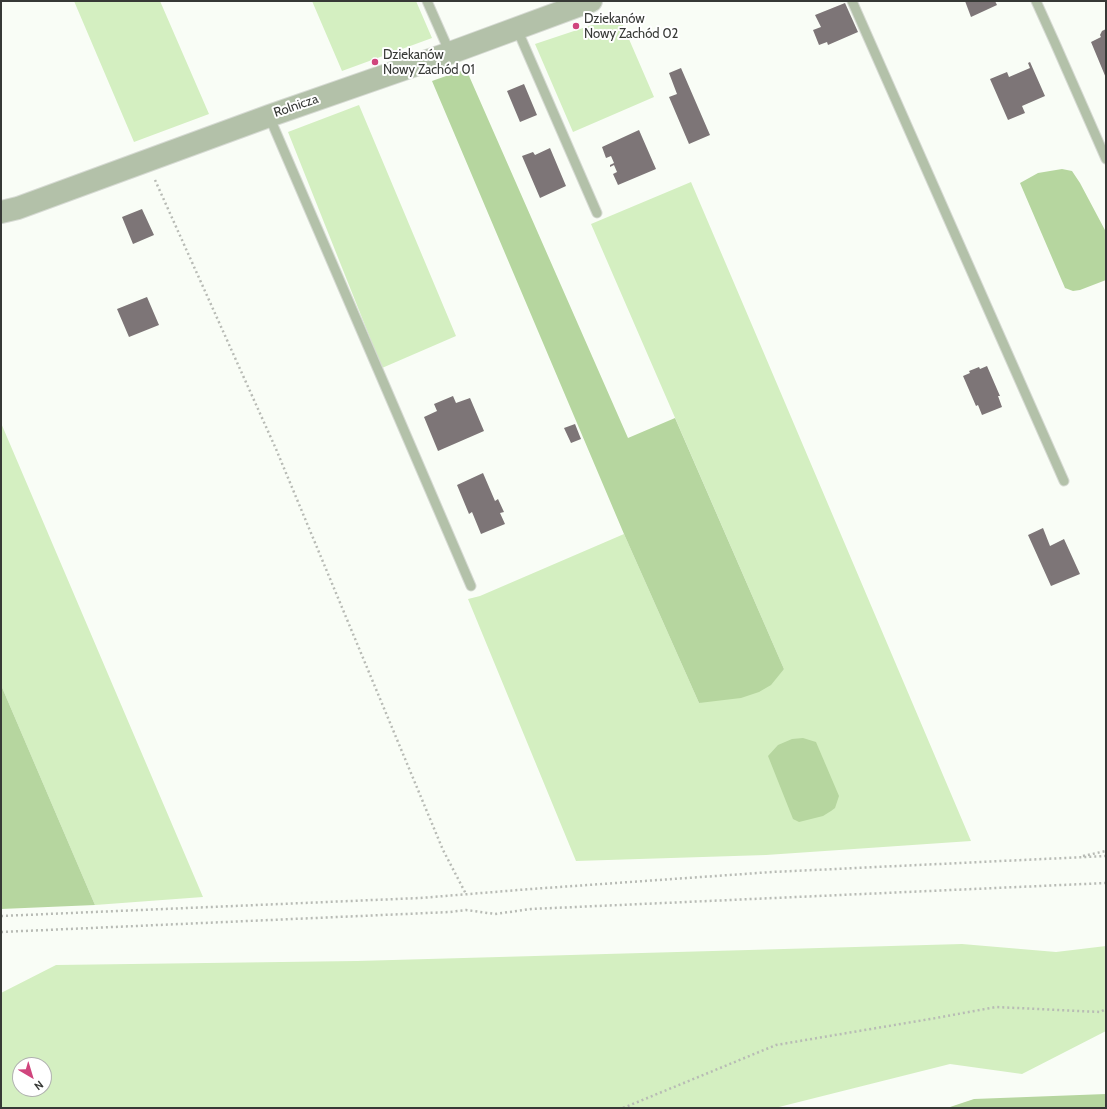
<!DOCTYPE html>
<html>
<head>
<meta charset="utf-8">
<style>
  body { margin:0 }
  #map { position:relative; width:1107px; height:1109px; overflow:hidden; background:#f9fdf6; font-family:Cabin,sans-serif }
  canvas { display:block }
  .frame { position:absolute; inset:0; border:2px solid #373936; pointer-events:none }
  .north { position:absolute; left:12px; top:1057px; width:40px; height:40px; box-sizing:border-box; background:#fff; border:1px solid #afb0af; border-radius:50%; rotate:142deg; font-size:11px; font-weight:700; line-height:16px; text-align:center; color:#373936 }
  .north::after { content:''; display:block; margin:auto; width:14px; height:18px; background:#d0457d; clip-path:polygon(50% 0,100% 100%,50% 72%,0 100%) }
</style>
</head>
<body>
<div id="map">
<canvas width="1107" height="1109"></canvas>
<div class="frame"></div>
<div class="north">N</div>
</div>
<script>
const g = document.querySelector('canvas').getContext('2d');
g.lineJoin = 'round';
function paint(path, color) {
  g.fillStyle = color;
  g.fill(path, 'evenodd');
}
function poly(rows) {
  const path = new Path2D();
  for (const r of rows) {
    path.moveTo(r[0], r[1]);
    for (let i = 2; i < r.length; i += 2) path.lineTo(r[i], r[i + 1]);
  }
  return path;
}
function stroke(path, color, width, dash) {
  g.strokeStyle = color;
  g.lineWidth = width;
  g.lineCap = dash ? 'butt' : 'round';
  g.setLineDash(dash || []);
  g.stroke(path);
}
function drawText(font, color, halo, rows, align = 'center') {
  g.font = font + ' Cabin,sans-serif';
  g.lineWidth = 4;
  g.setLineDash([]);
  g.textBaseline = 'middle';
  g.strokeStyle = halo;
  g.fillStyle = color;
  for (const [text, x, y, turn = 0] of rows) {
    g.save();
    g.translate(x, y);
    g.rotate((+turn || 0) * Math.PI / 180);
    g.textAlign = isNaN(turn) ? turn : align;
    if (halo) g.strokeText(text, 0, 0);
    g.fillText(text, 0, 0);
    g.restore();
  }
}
paint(poly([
  [74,1,160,1,209,114,134,142],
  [312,1,416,1,432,38,342,71],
  [619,16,654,97,573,132,535,44],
  [359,105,456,336,382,368,288,132],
  [691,182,763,351,971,841,766,855,576,861,468,599,480,596,624,534,699,703,784,669,591,224],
  [1,423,203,897,95,905,1,685],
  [962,944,1056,952,1106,946,1106,1031,1022,1074,950,1064,775,1108,1,1108,1,993,56,965,357,961],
  [20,1065,44,1065,44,1089,20,1089]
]), '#d4efc1');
paint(poly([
  [466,69,628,438,675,418,784,669,771,685,759,692,741,698,699,703,624,534,432,81],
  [1062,169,1072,171,1080,183,1106,232,1106,280,1080,290,1073,291,1065,288,1020,183,1038,173],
  [1,685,95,905,1,909],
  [803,738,816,742,839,796,835,808,831,811,823,816,799,822,793,819,768,756,778,745,792,739],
  [1106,1094,1106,1108,947,1108,974,1099]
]), '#b6d69f');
paint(poly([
  [965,1,995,1,997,5,971,17],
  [845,3,858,32,828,45,827,42,819,45,813,30,821,27,815,15],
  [1106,29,1106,78,1091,42,1101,37,1100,35,1102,31],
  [1030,62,1045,96,1022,106,1025,113,1008,120,990,79,1007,72,1009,77,1030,68,1028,63],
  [681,68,710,135,689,144,669,97,677,94,669,73],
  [524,84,537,115,520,122,507,91],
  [639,130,656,169,618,185,613,174,617,172,614,165,610,167,610,165,614,163,611,156,606,158,602,147],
  [550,148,566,186,540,198,522,156,533,152,535,155],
  [142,209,154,235,133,244,122,217],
  [147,297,159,325,129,337,117,309],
  [987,366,1000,396,998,396,1002,407,982,415,978,405,976,406,963,376,970,373,969,371,979,367,980,369],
  [453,396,456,403,470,398,484,431,438,451,424,417,437,411,434,404],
  [575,424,581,439,571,443,564,428],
  [483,473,495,501,498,499,504,512,500,513,505,524,481,534,472,512,469,514,457,485],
  [1043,528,1050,546,1064,539,1080,574,1051,586,1028,535]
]), '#7d7577');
const service = poly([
  [427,1,450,53],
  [852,1,1064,481],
  [1036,1,1055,43,1106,159],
  [517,29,597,213],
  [269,116,471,586]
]);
const tertiary = poly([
  [1,212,18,208,269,116,450,53,591,1]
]);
stroke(service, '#d6dad3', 11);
stroke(tertiary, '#d6dad3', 24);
stroke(poly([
  [155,180,276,449,443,850,466,894],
  [1083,856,1106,851],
  [1,916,420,898,531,889,772,872,1106,856],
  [1,932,450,912,466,910,495,914,531,909,1106,883],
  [623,1108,776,1045,936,1018,996,1007,1100,1012,1106,1009]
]), '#b8bbb5', 2.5, [2, 3]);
stroke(service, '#b3c1a9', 9);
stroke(tertiary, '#b3c1a9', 22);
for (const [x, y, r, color] of [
  [576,26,4,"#d0457d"],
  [375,62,4,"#d0457d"]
]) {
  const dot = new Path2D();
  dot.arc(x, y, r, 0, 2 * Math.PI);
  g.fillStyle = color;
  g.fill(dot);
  stroke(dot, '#fff', 1.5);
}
drawText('13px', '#373936', '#fff', [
  ["Dziekanów",584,19],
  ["Nowy Zachód 02",584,34],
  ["Dziekanów",383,55],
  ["Nowy Zachód 01",383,70]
], 'left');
drawText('13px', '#373936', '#fff', [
  ["Rolnicza",296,106,-19]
]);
</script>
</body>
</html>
